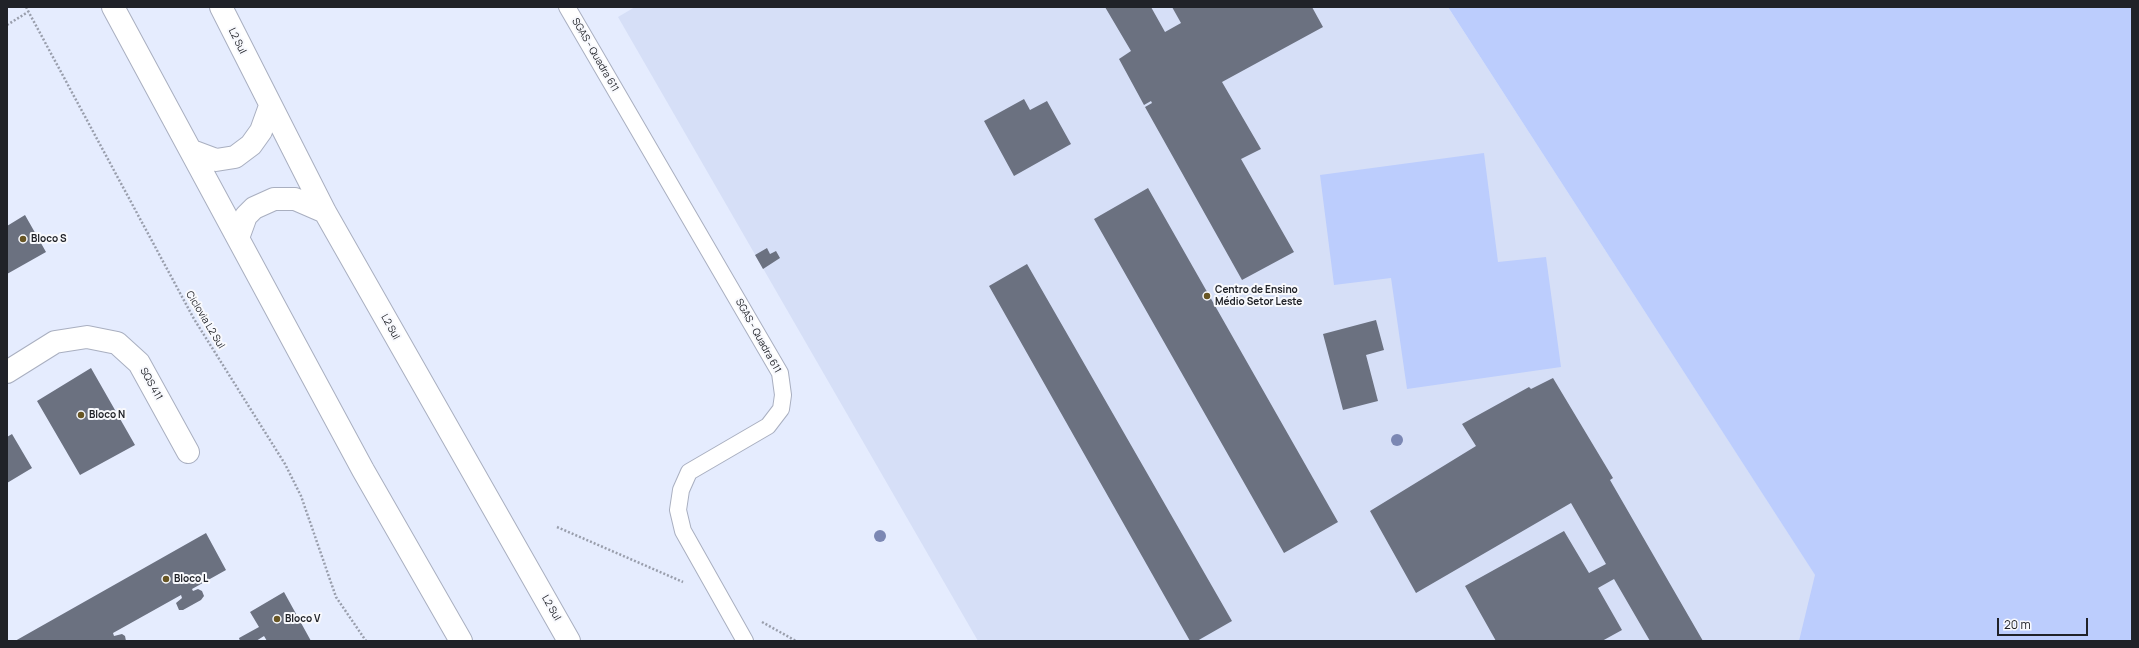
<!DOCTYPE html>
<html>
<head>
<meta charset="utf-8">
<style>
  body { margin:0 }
  #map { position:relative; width:2139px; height:648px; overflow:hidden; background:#e5ecfe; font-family:Manrope,sans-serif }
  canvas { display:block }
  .frame { position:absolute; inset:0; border:8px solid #202228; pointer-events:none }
  .scale { position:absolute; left:1997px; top:618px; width:91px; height:18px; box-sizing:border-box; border:2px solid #202228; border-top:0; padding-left:5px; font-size:12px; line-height:14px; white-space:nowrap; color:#202228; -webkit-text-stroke:3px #f8f9fd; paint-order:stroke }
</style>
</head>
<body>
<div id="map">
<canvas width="2139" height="648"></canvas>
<div class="frame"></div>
<div class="scale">20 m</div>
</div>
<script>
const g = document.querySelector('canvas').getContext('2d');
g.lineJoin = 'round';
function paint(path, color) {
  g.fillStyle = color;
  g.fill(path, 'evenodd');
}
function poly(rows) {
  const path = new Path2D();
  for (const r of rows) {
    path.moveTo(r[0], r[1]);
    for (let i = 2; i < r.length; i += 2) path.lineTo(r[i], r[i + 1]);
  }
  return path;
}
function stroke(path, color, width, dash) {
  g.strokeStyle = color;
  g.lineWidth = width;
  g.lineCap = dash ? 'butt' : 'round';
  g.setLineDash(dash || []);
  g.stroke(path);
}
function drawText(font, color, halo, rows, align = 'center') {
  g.font = font + ' Manrope,sans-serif';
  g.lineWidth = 4;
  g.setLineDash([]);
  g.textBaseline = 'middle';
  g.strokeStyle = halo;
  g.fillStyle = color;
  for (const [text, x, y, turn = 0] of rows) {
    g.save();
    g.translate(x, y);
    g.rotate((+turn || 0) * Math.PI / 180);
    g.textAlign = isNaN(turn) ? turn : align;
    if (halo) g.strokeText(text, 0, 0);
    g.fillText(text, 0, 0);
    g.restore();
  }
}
paint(poly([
  [635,7,1448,7,1858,641,978,641,618,17]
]), '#d6dff7');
paint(poly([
  [1448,7,2132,7,2132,641,1799,641,1815,575],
  [1484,153,1498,262,1546,257,1561,367,1407,389,1391,278,1334,285,1320,175]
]), '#bccdfd');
paint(poly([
  [1105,7,1151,7,1165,32,1181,23,1172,7,1312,7,1323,27,1222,82,1261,149,1241,159,1294,252,1242,280,1145,107,1152,103,1151,101,1144,105,1119,59,1131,51],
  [1024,99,1030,110,1047,101,1071,144,1014,176,984,121],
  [1148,188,1338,522,1284,553,1094,219],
  [25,215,46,252,7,274,7,226],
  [767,248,770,254,776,251,780,258,763,269,755,255],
  [1027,264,1232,621,1197,641,1190,641,989,286],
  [1376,320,1384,350,1366,355,1378,401,1343,410,1323,334],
  [91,368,135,445,80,475,37,401],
  [1553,378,1613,478,1610,480,1703,641,1650,641,1614,579,1598,588,1622,630,1602,641,1496,641,1465,586,1564,531,1589,573,1606,564,1571,503,1416,593,1407,577,1370,511,1476,446,1462,424,1529,387,1531,389],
  [12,434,32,468,7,483,7,437],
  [206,533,226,570,192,589,193,591,198,589,202,591,204,596,201,600,183,610,179,610,176,603,182,598,181,595,113,633,114,636,122,634,125,636,126,641,15,641],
  [284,592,311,641,267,641,264,636,256,641,240,641,239,638,259,627,250,612]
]), '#6b7180');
const service = poly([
  [567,7,780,373,783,395,781,409,768,426,689,472,681,490,678,510,683,531,745,641]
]);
const minor = poly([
  [7,372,55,342,87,337,117,343,139,363,188,452]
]);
const primary = poly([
  [113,7,363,470,461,641],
  [221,7,325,212,569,641],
  [192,151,216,160,235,157,251,145,261,131,270,106],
  [238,238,246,216,254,208,274,199,295,199,325,212]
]);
stroke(service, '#a9afc0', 18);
stroke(minor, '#a9afc0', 24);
stroke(primary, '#a9afc0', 24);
stroke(poly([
  [26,7,194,319,285,464,301,496,336,597,366,641],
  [7,25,28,12],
  [557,527,683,582],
  [762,622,796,641]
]), '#999eac', 2.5, [2, 2]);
stroke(service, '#fff', 16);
stroke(minor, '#fff', 22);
stroke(primary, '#fff', 22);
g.fillStyle = '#7b87b3';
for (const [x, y] of [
  [1397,440],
  [880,536]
]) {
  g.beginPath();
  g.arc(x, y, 6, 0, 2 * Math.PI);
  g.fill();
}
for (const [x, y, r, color] of [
  [23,239,4,"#685624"],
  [1207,296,4,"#685624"],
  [81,415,4,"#685624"],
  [166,579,4,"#685624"],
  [277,619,4,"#685624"]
]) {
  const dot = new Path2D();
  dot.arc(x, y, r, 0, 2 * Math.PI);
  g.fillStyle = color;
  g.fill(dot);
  stroke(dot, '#f8f9fd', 1.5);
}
drawText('10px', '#202228', '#f8f9fd', [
  ["L2 Sul",237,41,64],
  ["SGAS - Quadra 611",595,55,60],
  ["Ciclovia L2 Sul",205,320,59],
  ["L2 Sul",390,327,61],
  ["SGAS - Quadra 611",758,336,61],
  ["SQS 411",151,384,61],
  ["L2 Sul",551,608,60]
]);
drawText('bold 10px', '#202228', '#f8f9fd', [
  ["Bloco S",31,239],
  ["Centro de Ensino",1215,290],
  ["Médio Setor Leste",1215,302],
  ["Bloco N",89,415],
  ["Bloco L",174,579],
  ["Bloco V",285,619]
], 'left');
</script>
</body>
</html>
